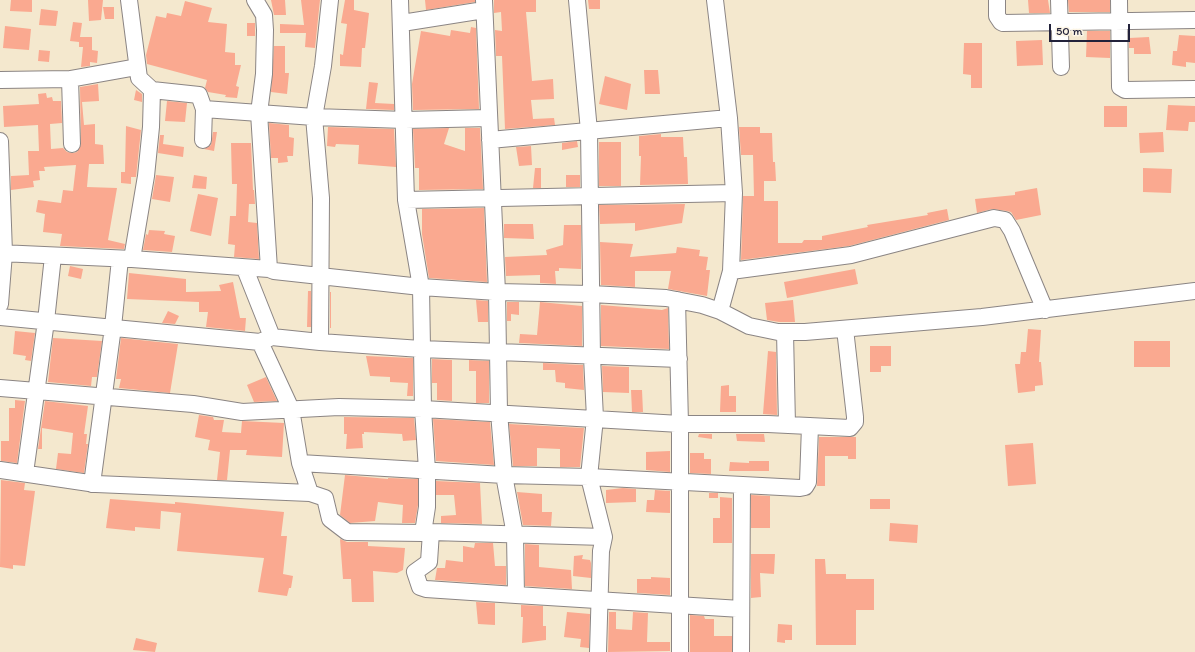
<!DOCTYPE html>
<html>
<head>
<meta charset="utf-8">
<style>
  body { margin:0 }
  #map { position:relative; width:1195px; height:652px; overflow:hidden; background:#f4e8ce; font-family:Itim,sans-serif }
  canvas { display:block }
  .scale { position:absolute; left:1049px; top:24px; width:81px; height:18px; box-sizing:border-box; border:2px solid #22223b; border-top:0; padding-left:5px; font-size:12px; line-height:14px; white-space:nowrap; color:#22223b; -webkit-text-stroke:3px #fcf5e5; paint-order:stroke }
</style>
</head>
<body>
<div id="map">
<canvas width="1195" height="652"></canvas>
<div class="scale">50 m</div>
</div>
<script>
const g = document.querySelector('canvas').getContext('2d');
g.lineJoin = 'round';
function paint(path, color) {
  g.fillStyle = color;
  g.fill(path, 'evenodd');
}
function poly(rows) {
  const path = new Path2D();
  for (const r of rows) {
    path.moveTo(r[0], r[1]);
    for (let i = 2; i < r.length; i += 2) path.lineTo(r[i], r[i + 1]);
  }
  return path;
}
function stroke(path, color, width, dash) {
  g.strokeStyle = color;
  g.lineWidth = width;
  g.lineCap = dash ? 'butt' : 'round';
  g.setLineDash(dash || []);
  g.stroke(path);
}
paint(poly([
  [11,0,32,0,32,12,10,11],
  [88,0,103,0,101,20,89,21],
  [271,0,285,0,286,15,274,15],
  [301,0,320,0,315,48,305,47,306,33,280,33,280,24,304,25],
  [345,0,354,0,354,10,369,13,365,48,362,48,361,67,340,66,340,54,343,55,347,24,341,23],
  [425,0,475,0,475,2,426,10],
  [494,0,536,0,536,12,526,12,532,81,553,79,554,99,531,100,533,119,554,118,555,125,505,129,502,56,496,56,495,30,502,31,501,12,494,13],
  [588,0,600,0,600,9,589,9],
  [1028,0,1048,0,1050,13,1029,13],
  [1068,0,1110,0,1110,12,1069,12],
  [185,1,212,8,208,22,227,24,225,52,235,53,235,65,241,65,236,86,239,87,237,98,225,97,226,95,208,92,205,88,207,80,147,64,146,55,156,16,166,18,167,13,181,16],
  [103,7,114,7,114,19,105,19],
  [41,9,58,11,56,26,39,25],
  [73,22,82,23,80,37,92,37,92,50,98,51,97,63,90,62,90,66,81,67,83,47,79,47,79,42,70,41],
  [247,23,255,23,255,36,247,36],
  [5,26,31,29,29,50,3,48],
  [471,27,476,28,479,109,413,110,412,84,421,31,450,36,451,30,470,33],
  [1087,31,1110,31,1110,58,1086,57],
  [1179,35,1195,36,1195,63,1186,62,1186,67,1172,65,1173,51,1177,51],
  [1149,37,1151,54,1134,54,1134,48,1129,48,1129,38],
  [1042,40,1043,65,1017,66,1016,41],
  [964,43,982,43,982,88,971,88,971,75,963,74],
  [274,46,285,46,285,73,289,73,287,94,271,92],
  [39,50,50,51,49,62,38,61],
  [644,70,658,70,660,94,645,94],
  [605,76,631,84,627,110,599,104],
  [369,82,378,83,375,103,394,104,394,110,366,109],
  [98,84,99,101,82,102,84,125,95,124,95,144,103,145,104,164,89,164,87,187,117,188,108,240,125,244,124,249,60,246,62,234,43,232,45,214,36,212,38,200,61,203,63,190,73,191,76,165,44,167,45,171,39,171,40,180,33,181,34,187,11,190,11,176,29,175,28,151,39,151,38,125,4,127,3,106,39,104,38,94,46,93,47,98,52,97,53,101,61,101,62,123,50,124,51,149,63,148,67,152,73,153,77,152,81,144,80,87],
  [136,90,142,94,142,102,134,100],
  [167,101,187,103,185,122,165,121],
  [1168,105,1195,106,1195,122,1189,122,1188,131,1166,130],
  [1104,106,1127,106,1127,127,1104,127],
  [269,123,289,125,289,137,294,138,293,156,287,156,288,162,278,163,278,158,271,158],
  [126,126,141,130,136,177,131,177,131,184,121,183,121,172,125,172],
  [328,127,394,129,396,167,358,164,359,145,336,144,335,147,327,146],
  [739,127,760,127,760,133,772,133,773,162,775,162,776,181,764,181,764,201,778,201,778,243,802,243,804,240,822,240,822,236,868,227,867,225,928,215,927,213,947,209,949,220,849,246,741,260,743,196,754,196,753,155,741,155],
  [449,128,444,144,465,151,465,128,480,128,483,189,419,190,419,168,415,168,413,129],
  [213,132,217,132,214,151,204,149,211,145],
  [1163,132,1164,152,1140,153,1139,133],
  [661,134,661,137,683,137,684,157,687,157,688,184,640,185,641,156,639,156,639,136],
  [160,135,164,135,163,144,184,147,183,157,158,153],
  [577,141,578,147,562,150,562,143],
  [599,142,621,142,621,186,599,186],
  [231,143,251,143,253,190,254,190,255,204,249,204,248,222,257,223,259,259,234,257,235,245,228,244,230,216,236,216,237,184,232,184],
  [531,146,532,165,519,166,516,147],
  [535,168,541,168,541,188,533,188],
  [1143,168,1172,169,1171,193,1143,192],
  [156,175,174,177,170,202,152,199],
  [194,175,207,177,206,189,192,188],
  [566,175,580,175,580,187,566,187],
  [1037,188,1041,215,1016,220,1011,212,1007,211,992,209,977,213,975,199,1015,195,1015,192],
  [198,194,218,198,211,236,190,231],
  [685,204,682,223,635,231,635,223,600,224,599,205],
  [484,208,487,282,429,278,422,234,422,209],
  [504,224,533,224,534,239,504,238],
  [564,225,581,225,581,269,559,268,559,271,555,271,556,284,540,283,540,275,506,276,505,257,547,255,546,250,563,245],
  [149,230,165,231,164,234,175,236,172,252,143,250,146,234,148,235],
  [600,242,633,244,630,257,676,253,677,247,700,250,699,256,708,257,706,270,710,270,707,296,668,289,671,271,635,271,635,287,601,285],
  [70,266,83,269,81,279,68,276],
  [855,269,858,284,787,298,784,282],
  [129,273,186,279,186,292,221,291,219,285,233,282,240,318,246,318,245,331,206,327,208,312,199,312,199,302,127,299],
  [308,291,311,291,311,327,307,327],
  [330,292,331,292,331,328,330,328],
  [476,300,488,301,488,322,478,322],
  [793,300,795,322,779,322,767,320,765,303],
  [507,302,519,302,519,315,511,314,511,321,507,321],
  [540,302,582,306,582,346,519,343,520,334,537,335],
  [601,305,662,310,668,308,669,349,601,346],
  [168,311,179,316,175,324,162,323],
  [1028,329,1041,330,1039,362,1041,362,1043,385,1035,386,1035,391,1018,393,1015,364,1020,364,1021,352,1026,352],
  [15,331,35,333,31,361,25,360,26,356,13,354],
  [53,338,102,341,97,377,92,377,91,386,48,382],
  [121,338,178,344,170,393,119,388,121,379,116,379],
  [1134,341,1170,341,1170,367,1134,367],
  [870,346,891,346,891,366,881,366,881,372,870,372],
  [768,351,776,352,777,415,763,414],
  [366,356,413,358,413,396,407,396,408,383,390,382,390,377,370,376],
  [432,359,452,360,452,401,437,400,437,383,432,383],
  [469,360,489,361,489,403,476,403,476,371,469,371],
  [543,363,583,365,584,390,565,388,565,383,556,382,555,370,543,370],
  [602,366,629,367,629,393,603,392],
  [266,377,277,401,254,402,247,385],
  [729,385,729,396,736,396,736,412,720,412,721,386],
  [631,390,642,390,643,412,632,412],
  [15,400,25,401,17,463,1,461,1,441,9,441,9,408,15,408],
  [45,401,88,406,84,434,87,434,86,444,88,444,84,473,56,469,58,453,71,454,73,433,42,428,42,449,38,449],
  [199,415,213,417,214,420,224,420,222,432,241,433,242,421,284,423,282,457,246,455,247,450,230,450,227,480,217,480,220,452,208,450,210,440,195,437],
  [344,417,414,418,416,440,403,441,402,434,364,432,364,434,362,434,363,448,346,449,347,434,344,434],
  [433,419,490,422,494,465,436,461],
  [509,424,584,428,580,467,560,467,560,449,537,448,537,466,513,466],
  [699,434,712,434,712,439,698,437],
  [736,434,764,434,765,442,737,441],
  [819,437,856,437,856,459,848,459,848,456,825,456,825,486,817,486],
  [1033,443,1036,484,1008,486,1005,445],
  [670,451,670,472,646,470,646,452],
  [690,453,704,453,704,459,711,459,711,474,690,473],
  [749,461,769,461,769,471,729,471,730,462,749,463],
  [345,475,388,479,388,478,418,479,418,505,415,523,402,523,403,505,378,502,375,521,350,523,340,515],
  [1,480,25,483,24,490,35,491,25,566,13,565,13,569,0,567],
  [436,481,480,483,482,524,441,523,441,516,456,515,454,495,436,495],
  [623,488,636,489,636,502,606,503,606,490],
  [655,490,670,491,670,513,646,512,647,500,654,500],
  [517,492,542,494,542,512,552,512,551,526,523,525],
  [709,493,718,493,718,498,709,498],
  [751,495,770,496,770,528,751,528],
  [720,497,732,498,732,543,713,543,713,518,720,518],
  [110,499,175,504,175,502,284,512,281,536,287,536,283,574,293,576,291,588,289,588,287,596,258,592,264,558,177,551,181,513,161,511,160,529,135,527,135,531,106,528],
  [870,499,890,499,890,509,870,509],
  [890,523,918,525,917,543,889,541],
  [340,539,347,542,368,542,368,546,405,548,403,570,397,573,373,571,374,602,352,602,351,579,343,579],
  [475,543,493,543,495,566,506,566,506,585,435,580,437,568,445,568,446,560,463,562,463,546,474,548],
  [525,544,539,545,539,567,571,570,572,589,525,586],
  [751,554,775,554,774,574,760,573,761,597,751,598],
  [583,555,582,559,590,560,591,563,591,578,573,576,574,556],
  [815,559,825,559,826,574,846,574,846,579,874,579,874,610,856,610,856,645,816,645],
  [651,577,670,578,670,595,637,593,637,579,651,579],
  [476,602,495,603,495,625,478,624],
  [521,605,543,606,543,626,546,626,546,640,522,643,523,617,521,617],
  [567,612,590,614,589,648,580,647,581,639,564,637],
  [609,612,616,612,616,629,632,630,633,612,648,613,647,642,670,642,670,651,608,652],
  [690,615,704,616,705,619,714,619,714,636,732,636,732,652,690,652],
  [778,624,792,625,792,640,785,640,785,643,777,642],
  [136,638,157,643,155,652,133,650]
]), '#faa990');
const minor = poly([
  [129,0,139,78,152,90,199,95,204,109,203,140],
  [255,0,264,15,265,30,264,74,259,113,269,269],
  [330,0,323,66,314,117,321,198,320,342,421,349,679,359],
  [400,0,406,200,421,287,423,409,427,470,427,507,423,533,431,532,429,562,415,572,420,587,426,589,516,595,515,535,504,475,499,412,497,292,484,0],
  [577,0,589,131,592,357,595,418,589,477,604,537,601,551,598,652],
  [715,0,729,118],
  [997,0,997,16,1001,22,1003,23,1195,20],
  [1059,0,1061,67],
  [1119,0,1120,87,1125,90,1195,89],
  [402,23,484,10],
  [70,79,72,144],
  [0,80,70,79,137,67],
  [204,109,314,117,405,120,489,118],
  [490,140,729,118,734,193],
  [0,141,4,253,0,304],
  [406,200,734,193,731,271,720,311],
  [0,253,132,259,269,269,274,271,421,287,497,292,591,294,666,298,702,305,720,311,749,326,778,332,805,332,982,317,1195,291],
  [132,259,146,176,151,127,152,90],
  [245,269,272,337],
  [731,271,851,255,994,218,1005,220,1012,231,1045,310],
  [677,300,680,424,680,652],
  [0,317,260,342,272,337,320,342],
  [785,332,787,425],
  [0,388,193,404,242,412,339,407,423,409,680,424,768,424,850,428,855,422,855,417,845,329],
  [300,463,504,475,589,477,800,488,805,487,808,482,810,426],
  [0,470,96,484,310,493,300,463,291,409,260,342],
  [25,473,46,321,53,256],
  [92,484,113,327,120,259],
  [310,493,325,498,330,519,347,532,423,533],
  [431,532,604,537],
  [516,595,741,609],
  [741,652,742,485]
]);
stroke(minor, '#8b8584', 18);
stroke(minor, '#fff', 16);
</script>
</body>
</html>
